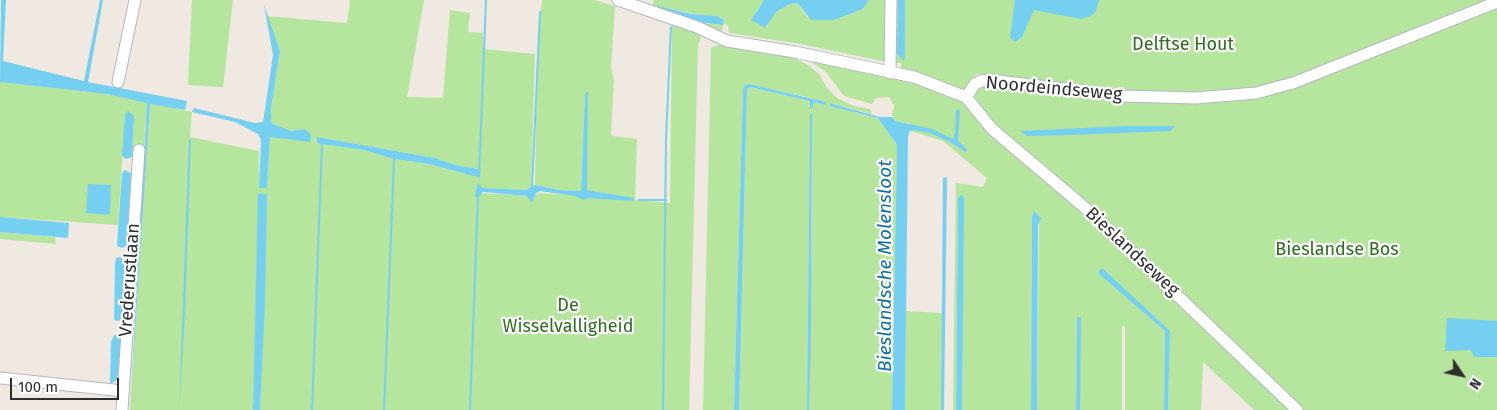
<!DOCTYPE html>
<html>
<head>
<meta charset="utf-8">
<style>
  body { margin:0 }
  #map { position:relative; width:1497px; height:410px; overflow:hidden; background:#efe9e1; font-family:"Fira Sans",sans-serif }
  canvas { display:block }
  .north { position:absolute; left:1437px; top:350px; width:50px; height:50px; -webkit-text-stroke:4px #fff; paint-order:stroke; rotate:124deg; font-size:14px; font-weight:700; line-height:20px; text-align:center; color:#2e2e2e }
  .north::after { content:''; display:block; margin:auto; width:18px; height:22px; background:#2e2e2e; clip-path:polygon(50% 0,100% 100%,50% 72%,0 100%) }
  .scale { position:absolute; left:10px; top:378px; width:109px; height:22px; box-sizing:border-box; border:2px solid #2e2e2e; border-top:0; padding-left:6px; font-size:15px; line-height:18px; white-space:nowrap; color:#2e2e2e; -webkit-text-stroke:4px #fff; paint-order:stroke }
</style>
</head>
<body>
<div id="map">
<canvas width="1497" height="410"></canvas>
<div class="north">N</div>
<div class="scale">100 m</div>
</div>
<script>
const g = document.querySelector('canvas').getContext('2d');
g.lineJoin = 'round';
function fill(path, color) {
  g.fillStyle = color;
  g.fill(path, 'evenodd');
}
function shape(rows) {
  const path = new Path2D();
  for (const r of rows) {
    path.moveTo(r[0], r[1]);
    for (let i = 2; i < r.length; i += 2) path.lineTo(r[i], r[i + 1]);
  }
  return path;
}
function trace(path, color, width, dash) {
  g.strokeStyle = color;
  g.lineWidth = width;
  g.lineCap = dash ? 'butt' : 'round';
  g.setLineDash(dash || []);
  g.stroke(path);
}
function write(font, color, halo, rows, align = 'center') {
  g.font = font + ' "Fira Sans",sans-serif';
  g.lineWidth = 4.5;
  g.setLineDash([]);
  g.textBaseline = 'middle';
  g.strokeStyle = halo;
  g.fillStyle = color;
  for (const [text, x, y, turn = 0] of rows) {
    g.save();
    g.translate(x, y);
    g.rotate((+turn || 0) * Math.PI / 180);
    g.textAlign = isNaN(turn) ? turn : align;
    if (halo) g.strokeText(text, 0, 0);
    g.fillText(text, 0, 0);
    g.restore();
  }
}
const green = shape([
  [192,0,233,0,223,87,188,85],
  [350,0,424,0,407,97,443,98,450,10,470,13,468,32,483,33,483,49,535,54,531,187,526,190,480,188,479,193,532,196,539,193,633,198,587,190,585,94,581,191,559,190,535,185,537,54,542,0,594,0,615,6,611,69,614,79,611,134,613,136,637,139,635,200,670,203,672,23,696,31,701,38,698,45,689,410,260,410,267,194,259,193,253,410,130,410,150,103,192,112,190,137,259,151,259,187,267,188,270,137,310,135,305,129,291,131,271,123,271,108,280,51,267,16,347,23],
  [317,137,435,158,455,165,478,169,465,174,424,163,394,159,364,150,322,144],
  [654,0,764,0,756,11,757,24,767,27,768,21,776,12,790,4,797,3,800,6,807,17,834,20,863,9,869,0,889,0,886,62,801,44,729,33,728,25,724,24,721,31,715,31,652,8],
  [658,6,693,14,717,16,724,20,723,25,699,22],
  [894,0,898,0,897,54,900,0,1491,0,1285,80,1272,83,1269,86,1252,90,1158,94,1120,89,1117,92,984,75,976,74,969,86,964,90,958,90,902,73,901,63,893,63],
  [1497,5,1497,410,1254,410,1203,362,1201,410,1168,410,1170,332,1099,273,1165,331,1164,410,1125,410,1125,326,1122,326,1122,410,1080,410,1079,317,1077,318,1076,410,1037,410,1039,221,1032,217,1031,410,962,410,964,197,958,198,956,410,953,410,956,183,983,187,987,178,943,141,910,131,911,124,895,121,892,117,894,106,889,97,876,98,872,104,844,96,826,72,807,59,902,79,949,96,973,97,977,87,988,82,1046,89,1253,97],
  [721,44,786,54,808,65,819,74,827,88,837,98,854,106,870,109,872,114,831,103,853,112,878,118,897,145,892,410,809,410,812,214,812,114,810,114,807,410,739,410,747,89,750,87,810,101,809,107,813,102,825,105,811,98,747,84,743,89,734,410,703,410,711,48],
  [0,82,107,94,147,102,137,263,134,263,135,158,132,157,134,116,125,115,118,225,0,217],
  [0,232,55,237,56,244,0,239],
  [906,311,942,313,941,410,905,410]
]);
const water = shape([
  [1,0,6,0,3,61,84,81,100,0,103,0,88,82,187,101,185,110,150,104,130,410,147,103,107,94,0,82],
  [764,0,869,0,863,9,834,20,811,20,800,6,797,3,790,4,776,12,765,28,751,20],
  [898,0,905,0,905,59,903,60,897,54],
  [1015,0,1099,0,1096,11,1091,16,1081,19,1034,10,1022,37,1015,42,1010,38],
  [264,5,280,51,271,108,271,123,291,131,305,129,311,135,310,142,270,137,267,188,259,188,261,140,258,134,235,122,192,112,194,108,255,123,263,122,273,55],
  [658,6,691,14,717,16,724,20,723,25,699,22,657,9],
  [749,84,826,102,825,105,814,102,812,108,810,109,810,101,750,87,747,89,739,410,734,410,743,89,745,85],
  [588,91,587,190,634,198,633,201,588,198,584,200,575,196,540,191,536,193,532,203,527,196,483,192,479,197,475,197,477,183,483,188,526,190,535,185,559,190,581,191,585,94],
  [830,103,880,117,892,117,895,121,932,129,953,139,955,133,956,110,960,110,958,141,967,149,965,152,952,143,930,133,913,130,910,131,908,136,905,410,892,410,897,145,878,118,830,106],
  [128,111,134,116,132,157,126,159,122,156,125,115],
  [810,114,812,114,811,334,809,410,807,410],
  [1126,126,1175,126,1170,131,1071,135,1027,136,1020,131],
  [317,137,435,158,455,165,478,169,478,177,424,163,394,159,364,150,322,144,317,143],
  [189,139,191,139,185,314,179,410],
  [125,170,131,173,127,246,122,248,117,246,122,173],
  [947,177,944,410,941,410,943,178],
  [88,184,111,185,110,215,86,213],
  [258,193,267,194,265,302,260,410,253,410],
  [961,195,964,197,964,223,962,410,956,410,958,198],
  [1034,211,1041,218,1038,225,1037,410,1031,410,1032,217],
  [0,217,69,223,68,238,0,232],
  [120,257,126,261,123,320,116,321,114,319,115,264,116,258],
  [1102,268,1170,331,1168,410,1164,410,1165,331,1098,273],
  [1077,317,1081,318,1080,410,1076,410],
  [1447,318,1497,321,1497,357,1474,357,1471,350,1445,351],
  [119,334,122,335,119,379,110,384,111,342,114,335]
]);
const stream = shape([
  [479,177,486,0],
  [532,187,540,12],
  [639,200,666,200],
  [312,410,322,144],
  [384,410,394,159],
  [470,410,478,195],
  [663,410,666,139,671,27]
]);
const minor = shape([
  [618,0,697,27,727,41,795,52,914,77,966,97,992,129,1090,212,1297,410],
  [890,73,891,0],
  [118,82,135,0],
  [966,97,975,84,981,81,990,80,1122,96,1196,98,1256,93,1293,83,1497,2],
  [0,378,123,391],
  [122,410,139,150]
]);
const parkNames = [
  ["Delftse Hout",1183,45],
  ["Bieslandse Bos",1337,250],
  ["De",568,306],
  ["Wisselvalligheid",568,327]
];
const streetNames = [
  ["Noordeindseweg",1054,89,5],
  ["Bieslandseweg",1132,252,43],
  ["Vrederustlaan",130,280,-86]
];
const waterNames = [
  ["Bieslandsche Molensloot",886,266,-90]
];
fill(green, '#b6e59e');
fill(water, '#75cff0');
trace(stream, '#75cff0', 2);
trace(minor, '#b4b7c1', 13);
trace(minor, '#fff', 11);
write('18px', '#2c6e1b', '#fff', parkNames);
write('18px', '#2e2e2e', '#fff', streetNames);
write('italic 19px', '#0d6fa3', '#fff', waterNames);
</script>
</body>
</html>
